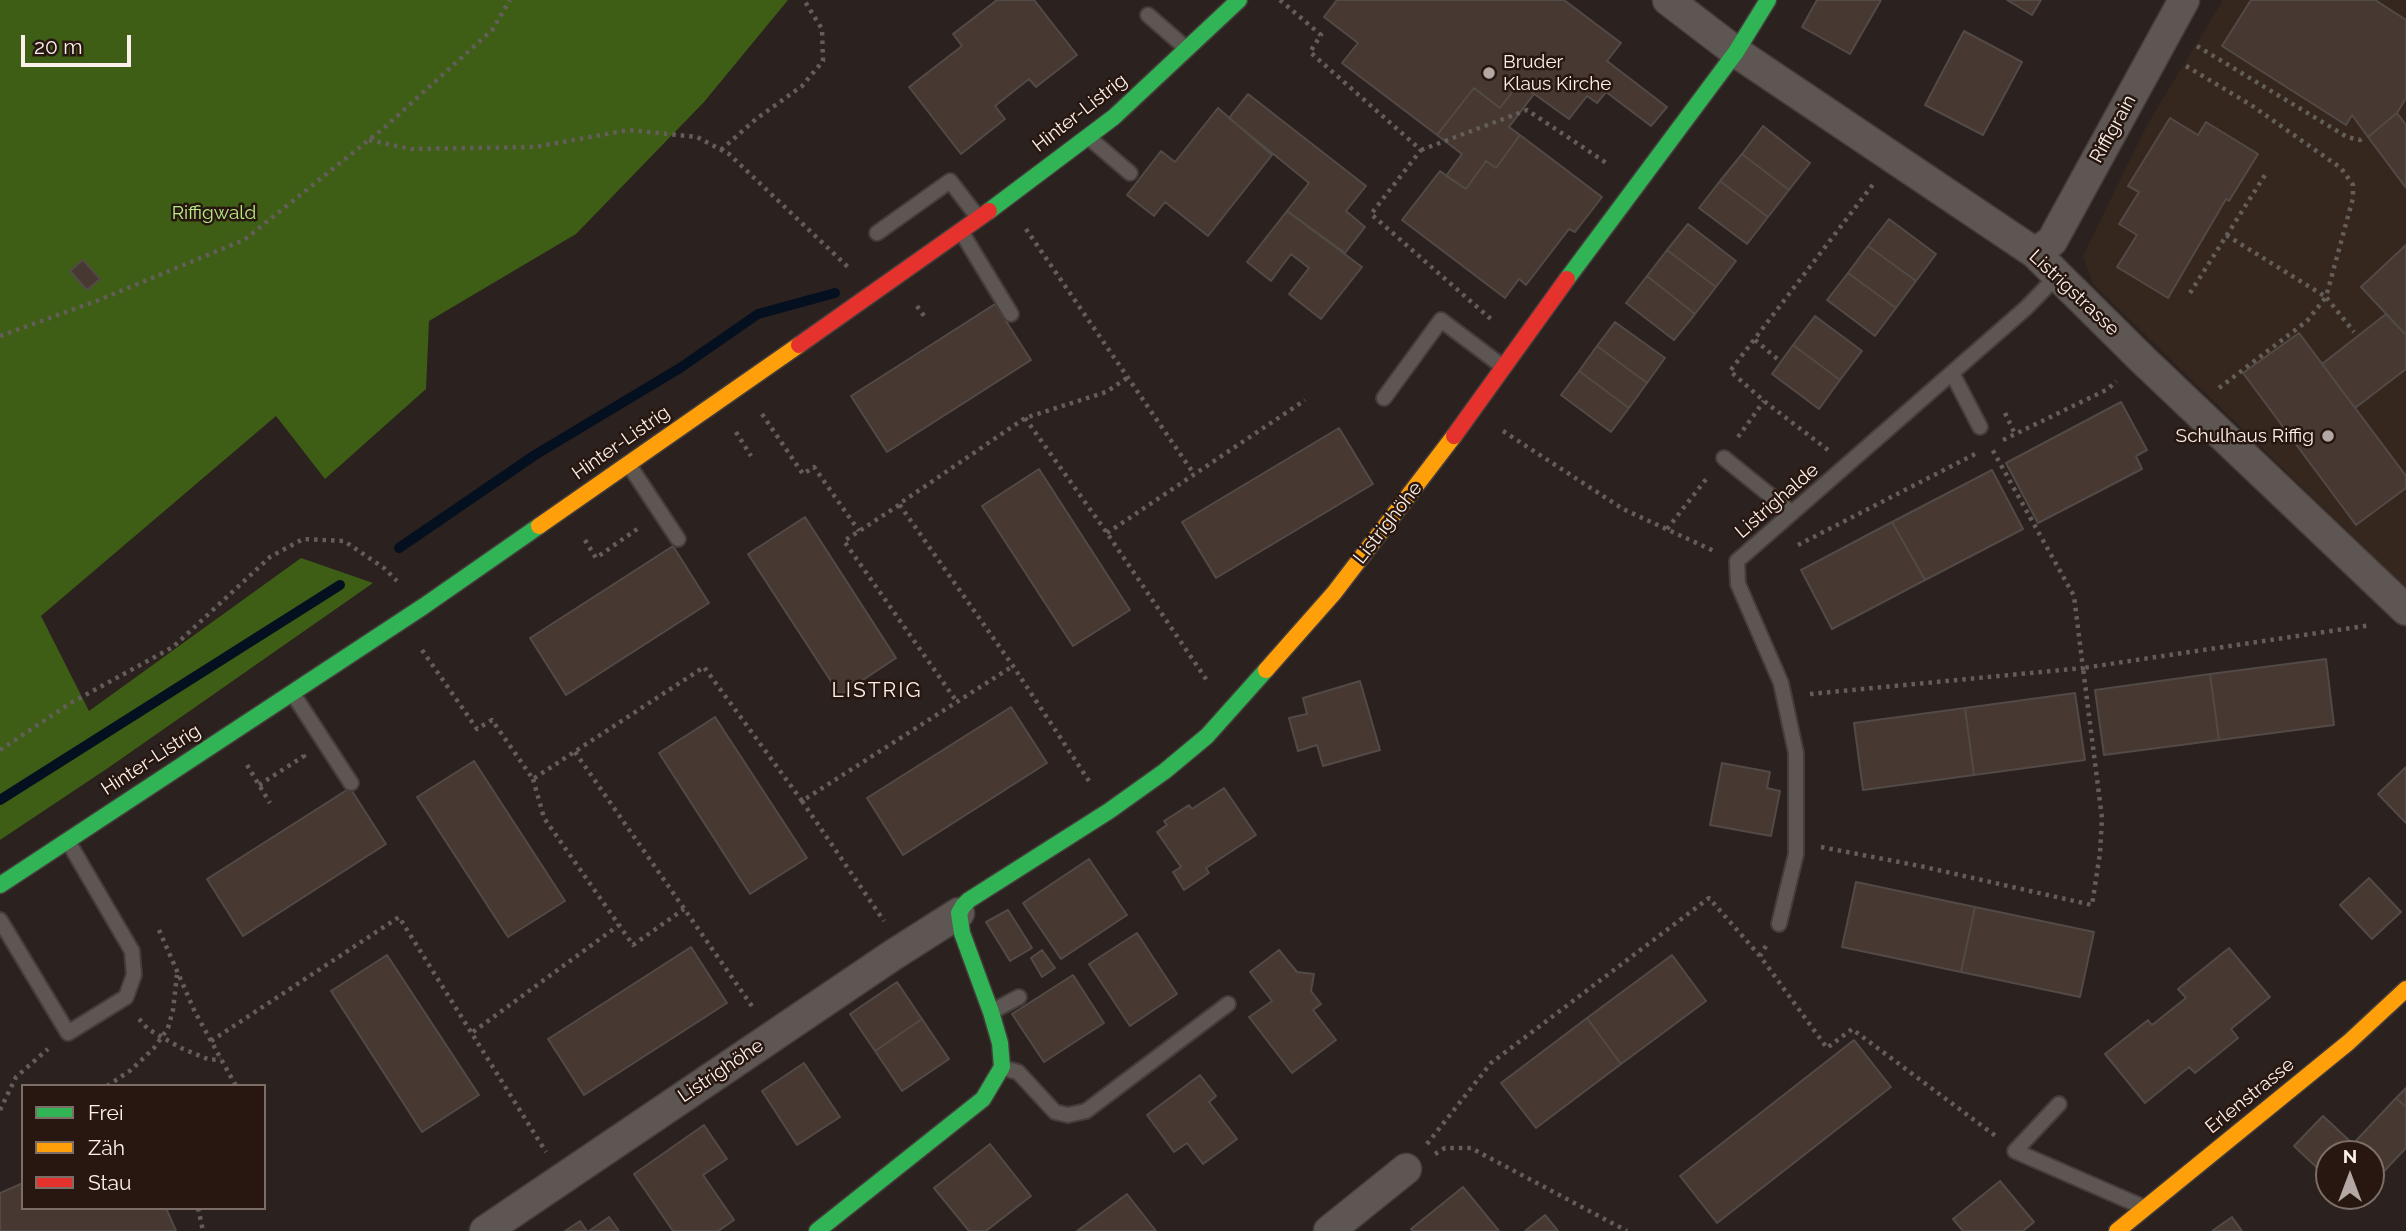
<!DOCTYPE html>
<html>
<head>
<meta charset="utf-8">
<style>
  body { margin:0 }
  #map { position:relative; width:2406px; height:1231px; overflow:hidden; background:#2b221f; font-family:Raleway,sans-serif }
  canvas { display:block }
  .legend { position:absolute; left:21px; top:1084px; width:245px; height:126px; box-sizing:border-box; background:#271710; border:2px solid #7c6e67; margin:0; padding:9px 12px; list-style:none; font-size:21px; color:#fcf0ea }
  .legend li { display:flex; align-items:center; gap:14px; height:35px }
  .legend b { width:35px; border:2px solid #7c6e67 }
  .north { position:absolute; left:2315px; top:1140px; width:70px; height:70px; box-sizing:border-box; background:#271710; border:2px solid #7c6e67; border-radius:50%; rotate:0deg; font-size:19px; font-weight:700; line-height:28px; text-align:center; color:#fcf0ea }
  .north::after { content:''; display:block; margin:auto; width:24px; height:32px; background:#b3a8a3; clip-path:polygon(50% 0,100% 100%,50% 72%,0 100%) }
  .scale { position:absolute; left:21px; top:35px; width:110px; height:32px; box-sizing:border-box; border:4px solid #fcf0ea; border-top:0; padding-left:9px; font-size:21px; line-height:24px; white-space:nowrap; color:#fcf0ea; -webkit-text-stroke:5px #271710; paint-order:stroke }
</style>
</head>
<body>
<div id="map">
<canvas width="2406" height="1231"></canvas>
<ul class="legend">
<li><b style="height:9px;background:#30b455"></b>Frei</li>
<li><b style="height:9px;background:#ff9f0a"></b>Zäh</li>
<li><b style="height:9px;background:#e5322d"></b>Stau</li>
</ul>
<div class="north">N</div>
<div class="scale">20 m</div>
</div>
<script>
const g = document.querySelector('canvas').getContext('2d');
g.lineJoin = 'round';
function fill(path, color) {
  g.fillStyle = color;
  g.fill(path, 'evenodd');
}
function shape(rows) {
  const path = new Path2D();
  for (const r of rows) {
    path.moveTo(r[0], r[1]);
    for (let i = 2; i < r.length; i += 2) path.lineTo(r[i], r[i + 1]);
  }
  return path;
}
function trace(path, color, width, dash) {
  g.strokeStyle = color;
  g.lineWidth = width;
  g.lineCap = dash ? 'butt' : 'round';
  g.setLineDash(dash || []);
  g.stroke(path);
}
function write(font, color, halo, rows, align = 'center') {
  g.font = font + ' Raleway,sans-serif';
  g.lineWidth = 5;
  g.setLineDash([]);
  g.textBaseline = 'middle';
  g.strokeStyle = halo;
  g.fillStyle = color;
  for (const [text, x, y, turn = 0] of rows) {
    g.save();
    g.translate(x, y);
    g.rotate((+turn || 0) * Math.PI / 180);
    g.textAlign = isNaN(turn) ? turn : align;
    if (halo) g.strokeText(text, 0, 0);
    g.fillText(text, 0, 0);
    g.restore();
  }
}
const education = shape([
  [2223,0,2406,0,2406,588,2093,284,2083,256,2147,125]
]);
const forest = shape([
  [0,0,788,0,704,102,576,234,429,321,426,389,325,479,276,416,41,616,89,711,301,558,373,583,108,768,0,840]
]);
const stream = shape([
  [399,548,535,455,680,368,758,314,835,293],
  [0,800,340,585]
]);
const building = shape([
  [997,0,1034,0,1077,55,1036,87,1029,79,995,106,1005,119,961,154,909,87,962,46,953,34,997,0],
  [1337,0,1564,0,1621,43,1607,61,1667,107,1651,126,1606,92,1597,103,1587,96,1569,119,1519,83,1500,108,1474,88,1437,135,1342,63,1358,43,1324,17,1337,0],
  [1817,0,1881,0,1850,54,1802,27,1817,0],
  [2007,0,2041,0,2032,15,2007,0],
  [2251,0,2375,0,2406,20,2406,98,2397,113,2368,137,2352,115,2346,125,2222,46,2251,0],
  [1964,31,2022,62,1983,135,1925,105,1964,31],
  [1519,83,1534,94,1509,127,1520,135,1496,168,1486,161,1466,189,1446,176,1462,154,1437,135,1474,88,1500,108,1519,83],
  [1248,94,1366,186,1346,211,1365,227,1345,253,1287,211,1309,183,1229,118,1248,94],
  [1218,108,1272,155,1208,236,1165,202,1154,216,1127,195,1161,151,1175,162,1218,108],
  [2397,113,2406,125,2406,188,2368,137,2397,113],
  [2170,118,2198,135,2206,122,2258,154,2229,201,2226,199,2168,298,2117,267,2137,235,2119,224,2139,192,2128,186,2170,118],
  [1763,126,1810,163,1789,190,1742,154,1763,126],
  [1520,135,1602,197,1575,232,1569,229,1526,285,1519,279,1505,298,1402,220,1440,171,1466,189,1486,161,1496,168,1520,135],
  [1742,154,1789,190,1768,217,1720,181,1742,154],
  [1720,181,1768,217,1747,244,1699,208,1720,181],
  [1287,211,1362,267,1321,319,1289,294,1309,268,1291,254,1271,281,1247,262,1287,211],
  [1889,219,1936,254,1916,281,1868,246,1889,219],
  [1688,224,1736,261,1716,287,1667,250,1688,224],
  [2406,245,2406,335,2361,287,2406,245],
  [1868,246,1916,281,1896,308,1848,273,1868,246],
  [1667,250,1716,287,1695,314,1647,276,1667,250],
  [83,260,100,279,87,290,70,271,83,260],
  [1848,273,1896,308,1875,336,1827,300,1848,273],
  [1647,276,1695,314,1674,340,1626,303,1647,276],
  [995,304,1031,360,887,452,851,396,995,304],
  [2386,314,2406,335,2406,369,2355,408,2322,364,2386,314],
  [1815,316,1862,351,1840,380,1793,345,1815,316],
  [1615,322,1665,358,1647,383,1597,346,1615,322],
  [2299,333,2406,476,2406,488,2356,525,2243,373,2299,333],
  [1793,345,1840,380,1819,409,1772,374,1793,345],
  [1597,346,1647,383,1629,408,1579,371,1597,346],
  [1579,371,1629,408,1611,432,1561,395,1579,371],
  [2121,402,2147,450,2136,456,2142,469,2038,523,2006,463,2121,402],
  [1339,428,1373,484,1216,578,1182,522,1339,428],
  [1039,469,1130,610,1073,646,982,506,1039,469],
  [1992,470,2023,529,1925,580,1892,522,1992,470],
  [805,517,896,658,840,695,748,554,805,517],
  [1892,522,1925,580,1832,629,1801,570,1892,522],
  [673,546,709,603,566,695,530,638,673,546],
  [2326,659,2334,725,2219,740,2210,674,2326,659],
  [2210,674,2219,740,2104,755,2095,690,2210,674],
  [1360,681,1380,750,1323,766,1317,745,1298,751,1289,718,1307,714,1303,698,1360,681],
  [2075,693,2085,760,1974,775,1965,708,2075,693],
  [1011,707,1047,763,903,855,867,798,1011,707],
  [1965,708,1974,775,1863,790,1854,723,1965,708],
  [715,717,807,858,750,894,659,753,715,717],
  [474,761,565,901,508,937,417,797,474,761],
  [1722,763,1770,772,1767,788,1780,791,1771,836,1710,825,1722,763],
  [2406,767,2406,823,2378,794,2406,767],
  [350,788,386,844,243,936,207,879,350,788],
  [1224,788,1256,835,1206,868,1209,873,1184,890,1173,872,1181,867,1157,832,1167,825,1164,821,1189,805,1192,809,1224,788],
  [1089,859,1127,915,1061,959,1023,903,1089,859],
  [2369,878,2401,912,2372,939,2340,905,2369,878],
  [1856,882,1975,907,1961,972,1842,947,1856,882],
  [1975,907,2094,932,2080,997,1961,972,1975,907],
  [1008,910,1032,948,1010,961,986,922,1008,910],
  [1137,933,1177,994,1130,1026,1089,964,1137,933],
  [691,947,727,1003,584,1095,548,1039,691,947],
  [2229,948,2270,997,2231,1029,2238,1038,2195,1073,2189,1067,2145,1103,2105,1054,2148,1020,2152,1025,2186,998,2178,989,2229,948],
  [1042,950,1055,968,1042,977,1031,958,1042,950],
  [1279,950,1297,972,1314,974,1311,991,1321,1004,1313,1010,1336,1040,1292,1073,1249,1017,1272,1001,1250,972,1279,950],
  [387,955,479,1095,422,1132,331,991,387,955],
  [1672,955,1706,1001,1621,1064,1587,1018,1672,955],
  [1073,975,1104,1023,1044,1062,1012,1014,1073,975],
  [897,982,922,1019,875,1051,850,1014,897,982],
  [1587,1018,1621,1064,1536,1128,1501,1083,1587,1018],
  [922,1019,949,1059,902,1091,875,1051,922,1019],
  [1854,1040,1891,1087,1717,1223,1680,1176,1854,1040],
  [804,1063,840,1117,797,1145,762,1091,804,1063],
  [1200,1075,1216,1096,1209,1102,1237,1139,1203,1164,1187,1143,1174,1152,1147,1115,1200,1075],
  [2406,1088,2406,1107,2396,1098,2406,1088],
  [2396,1098,2406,1107,2406,1148,2371,1185,2371,1154,2329,1154,2329,1179,2294,1146,2323,1116,2353,1144,2396,1098],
  [704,1125,727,1159,703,1175,734,1220,718,1231,673,1231,634,1174,704,1125],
  [990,1144,1031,1196,986,1231,969,1231,934,1188,990,1144],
  [2000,1181,2034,1222,2023,1231,1963,1231,1953,1219,2000,1181],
  [23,1183,23,1208,166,1208,176,1231,0,1231,0,1193,23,1183],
  [1463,1187,1499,1231,1413,1231,1411,1229,1463,1187],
  [1127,1194,1156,1231,1077,1231,1127,1194],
  [2347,1196,2361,1196,2354,1203,2347,1196],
  [1545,1215,1558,1231,1525,1231,1545,1215],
  [609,1217,619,1231,589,1231,609,1217],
  [2232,1217,2242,1231,2212,1231,2232,1217],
  [580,1221,587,1231,565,1231,580,1221]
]);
const path = shape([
  [1280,0,1321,35,1310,52,1421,150,1371,214,1492,320],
  [2197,46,2347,137,2360,140,2364,137],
  [2186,66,2251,105,2308,145,2341,168,2353,185,2353,198,2326,297,2354,332],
  [369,140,411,149,535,147,629,130,697,137,729,154,848,267],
  [721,150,756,119,802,86,823,61,822,29,804,0],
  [1421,150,1527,110,1608,164],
  [1026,229,1194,474],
  [2190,293,2265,175],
  [917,306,924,316],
  [0,336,99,300,244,240,385,127,492,30,510,0],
  [1755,340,1781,362],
  [2219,388,2307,321,2326,297,2226,235],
  [2005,413,2015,434],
  [762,414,803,474,814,467,859,531],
  [1025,418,1107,533,1208,682],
  [1503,431,1623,509,1714,551],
  [736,432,751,456],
  [1738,437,1764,401],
  [2003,440,2108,389,2116,381],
  [1828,450,1764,401,1730,371,1874,183],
  [899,505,844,541,957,702],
  [1667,529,1707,478],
  [1107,533,1305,400],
  [585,540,596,558,640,527],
  [1798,545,1977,453],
  [422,650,477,729,492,720,533,779,704,667,802,801,1013,666],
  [1810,694,2083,668,2074,596,1992,449],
  [0,750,69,704,173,647,270,557,303,539,344,541,384,568,397,581],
  [575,752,754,1009],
  [247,765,270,803],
  [533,779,544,818,633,945,684,909],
  [1089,781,1013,666,899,504,1025,418,1106,392,1127,378],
  [259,785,304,756,303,755],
  [802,801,884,921],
  [1821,847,1920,866,2092,905,2100,853,2102,818,2083,668,2371,625],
  [159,930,195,1012,236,1086],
  [1766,946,1760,956,1827,1048,1852,1029,1997,1137],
  [139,1019,148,1029,181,1048,210,1060,221,1059],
  [473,1032,619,925],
  [211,1041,399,917,546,1152],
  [107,1086,131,1070,154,1048,168,1028,173,1010,177,975],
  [0,1110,16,1077,48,1049],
  [1427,1144,1491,1063,1709,898,1760,956],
  [1435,1154,1445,1148,1471,1148,1627,1231],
  [198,1208,203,1231]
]);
const lane = shape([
  [1148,15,1187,49],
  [1088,137,1130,173],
  [877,233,950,181,977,216],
  [962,233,1011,314],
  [1952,373,1980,427],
  [1384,398,1441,320,1502,366],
  [1724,458,1792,513],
  [629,465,678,539],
  [293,694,351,783],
  [0,920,68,1033,126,997,134,975,132,951,69,843],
  [1779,924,1796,854,1796,753,1781,683,1738,584,1737,561,2026,308,2058,275],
  [993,1011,1019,997],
  [1003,1068,1018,1072,1055,1112,1068,1115,1086,1111,1228,1004],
  [2059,1104,2015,1151,2143,1207]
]);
const street = shape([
  [1668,0,1736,52,2035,253,2142,359,2406,610],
  [2035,253,2052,241,2184,0],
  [485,1231,893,955,959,913],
  [1329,1231,1406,1169]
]);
const fast = shape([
  [989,211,1114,117,1239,0],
  [1567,279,1736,52,1768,0],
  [0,885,424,606,539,526],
  [817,1231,983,1099,1002,1067,1000,1043,991,1012,962,933,959,913,963,906,969,900,1109,811,1165,771,1207,736,1266,670]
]);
const slow = shape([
  [539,526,799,345],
  [1266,670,1334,593,1454,436],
  [2117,1231,2349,1042,2406,989]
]);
const jam = shape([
  [799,345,989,211],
  [1454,436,1567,279]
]);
const markers = [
  [1489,73,7,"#b3a8a3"],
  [2328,436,7,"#b3a8a3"]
];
const poiNames = [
  ["Bruder",1503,62],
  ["Klaus Kirche",1503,84],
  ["Schulhaus Riffig",2314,436,"right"]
];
const streetNames = [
  ["Hinter-Listrig",1080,113,-38],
  ["Riffigrain",2113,129,-61],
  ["Listrigstrasse",2074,293,43],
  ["Hinter-Listrig",621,443,-35],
  ["Listrighalde",1777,501,-41],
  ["Listrighöhe",1388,523,-52],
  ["Hinter-Listrig",151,760,-33],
  ["Listrighöhe",721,1071,-34],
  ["Erlenstrasse",2250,1096,-39]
];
const parkNames = [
  ["Riffigwald",214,213]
];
const neighbourhoodNames = [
  ["LISTRIG",877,691]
];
fill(education, '#36271e');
fill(forest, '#3e5d15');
trace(stream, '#04101f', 10);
fill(building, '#473831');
trace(building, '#524a47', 2);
trace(lane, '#453d3b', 18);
trace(street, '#453d3b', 33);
trace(fast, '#453d3b', 19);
trace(slow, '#453d3b', 19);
trace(jam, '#453d3b', 19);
trace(path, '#645e5a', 4.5, [3.5, 5]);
trace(lane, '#5d5653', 14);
trace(street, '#5d5653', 30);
trace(fast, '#30b455', 16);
trace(slow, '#ff9f0a', 16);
trace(jam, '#e5322d', 16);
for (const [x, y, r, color] of markers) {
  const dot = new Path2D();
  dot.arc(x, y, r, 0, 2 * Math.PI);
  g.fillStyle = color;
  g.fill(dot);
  trace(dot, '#271710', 2.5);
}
write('19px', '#fcf0ea', '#271710', poiNames, 'left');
write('19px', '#fcf0ea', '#271710', streetNames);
write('19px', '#b6ec83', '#271710', parkNames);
g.letterSpacing = '2px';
write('21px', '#fcf0ea', '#271710', neighbourhoodNames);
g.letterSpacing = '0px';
</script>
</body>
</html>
